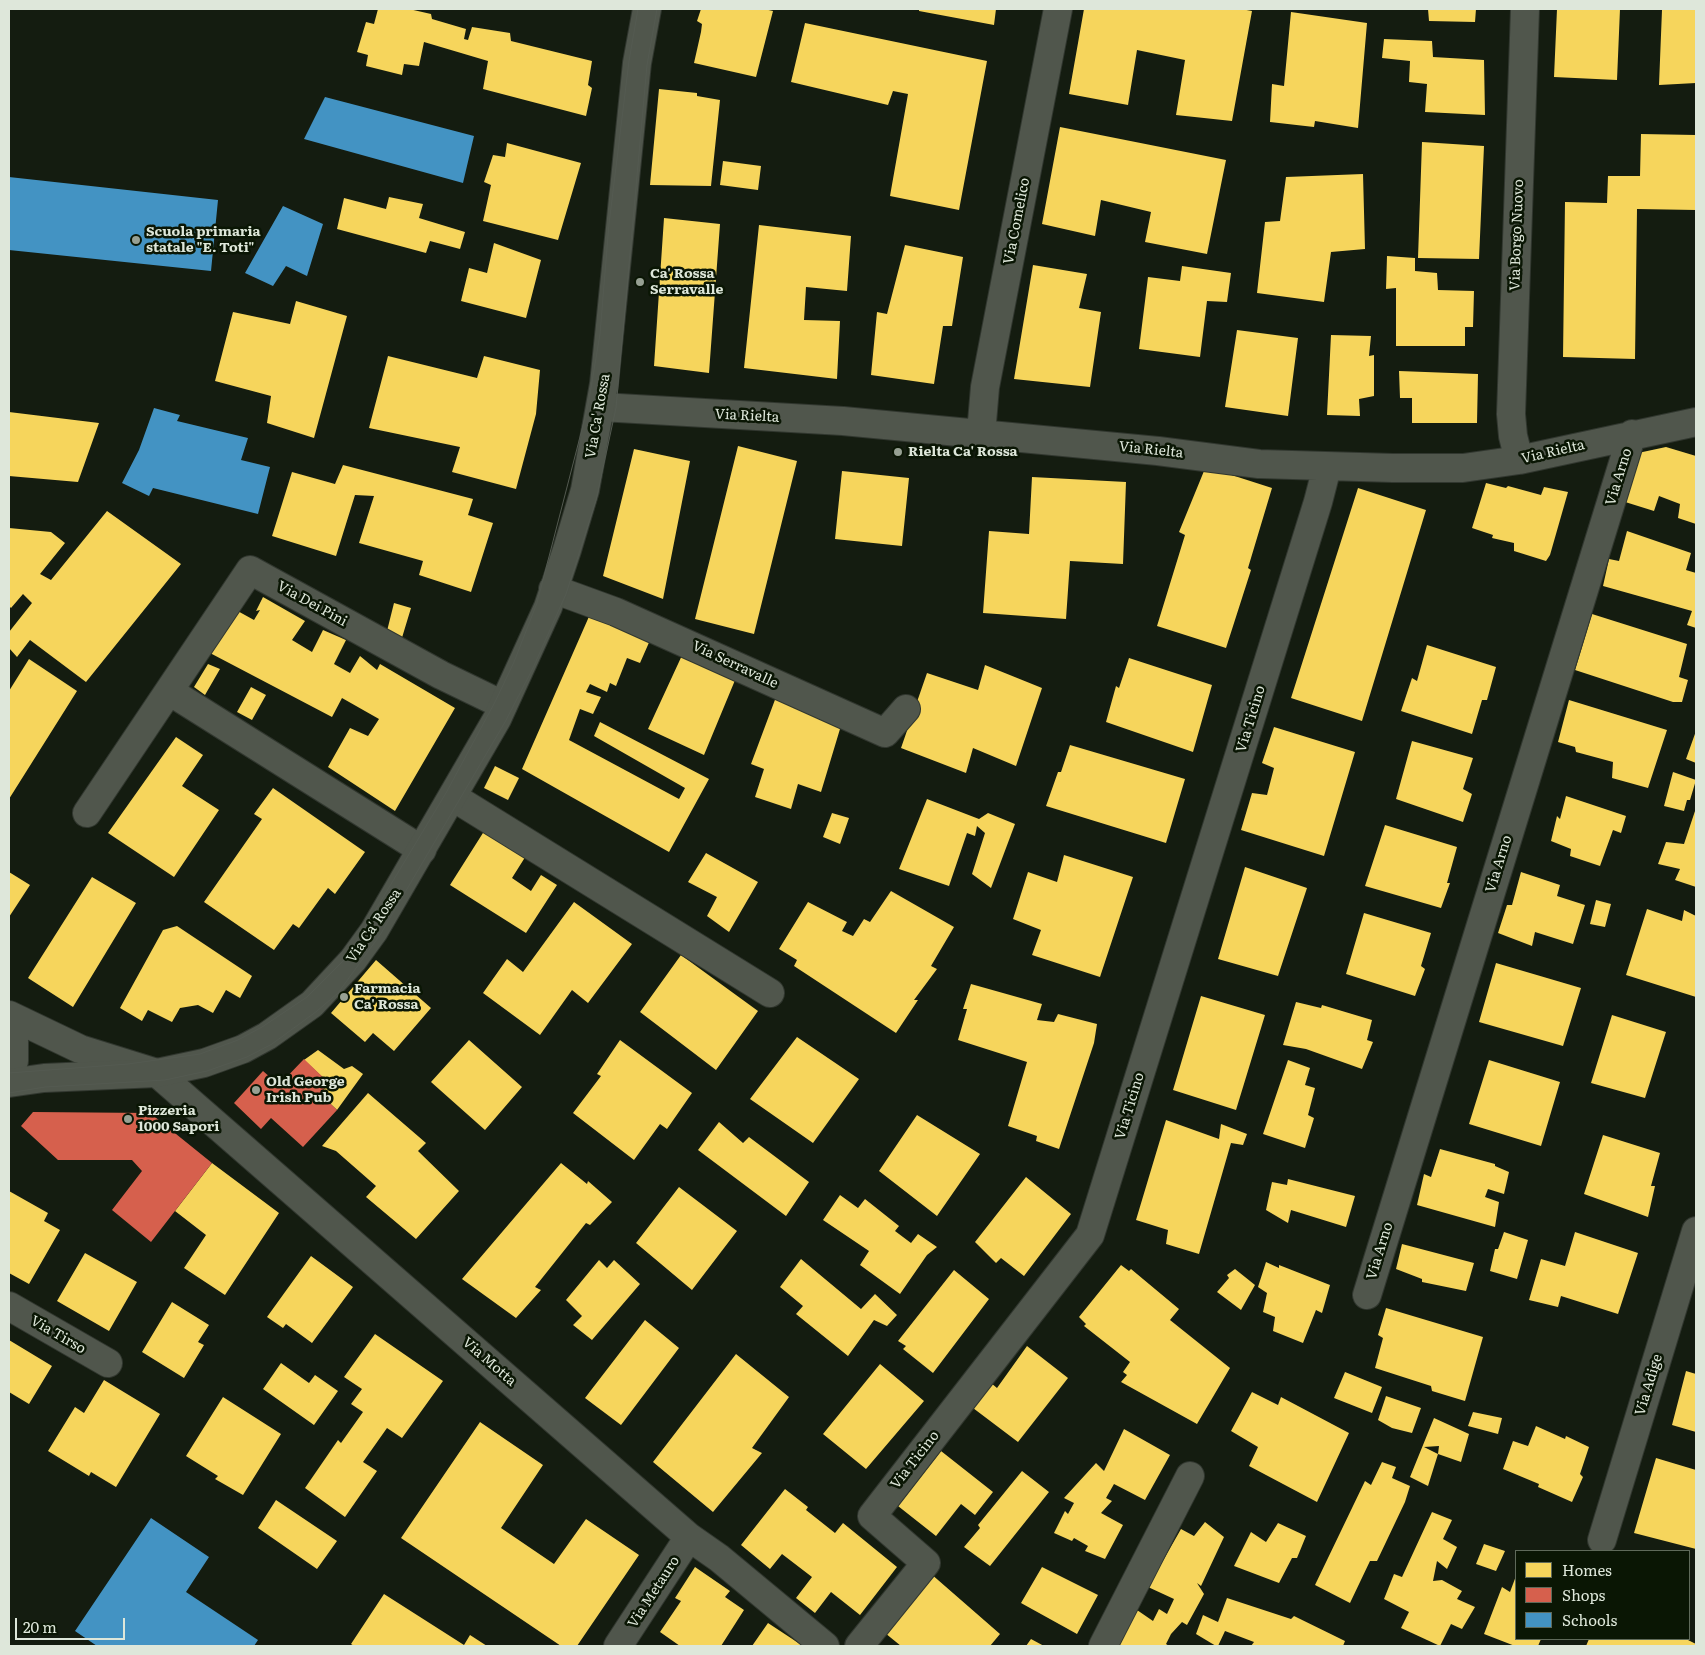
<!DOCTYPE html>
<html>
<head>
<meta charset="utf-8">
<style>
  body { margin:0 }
  #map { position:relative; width:1705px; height:1655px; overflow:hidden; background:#141c10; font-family:Literata,serif }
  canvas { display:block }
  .frame { position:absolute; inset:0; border:10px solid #dee7da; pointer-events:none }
  .legend { position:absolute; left:1515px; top:1550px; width:175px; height:90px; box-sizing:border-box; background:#0a1604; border:1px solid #5f6a5a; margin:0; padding:6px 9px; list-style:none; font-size:15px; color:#dee7da }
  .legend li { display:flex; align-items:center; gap:10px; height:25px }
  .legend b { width:25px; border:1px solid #5f6a5a }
  .scale { position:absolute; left:15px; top:1618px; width:110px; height:22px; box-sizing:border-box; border:2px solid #dee7da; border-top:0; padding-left:6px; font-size:15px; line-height:18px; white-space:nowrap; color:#dee7da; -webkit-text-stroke:4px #0a1604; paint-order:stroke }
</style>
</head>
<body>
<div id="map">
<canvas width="1705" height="1655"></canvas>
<div class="frame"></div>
<ul class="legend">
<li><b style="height:14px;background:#f6d55c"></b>Homes</li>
<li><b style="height:14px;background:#d6604d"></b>Shops</li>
<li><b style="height:14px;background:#4393c3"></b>Schools</li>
</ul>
<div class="scale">20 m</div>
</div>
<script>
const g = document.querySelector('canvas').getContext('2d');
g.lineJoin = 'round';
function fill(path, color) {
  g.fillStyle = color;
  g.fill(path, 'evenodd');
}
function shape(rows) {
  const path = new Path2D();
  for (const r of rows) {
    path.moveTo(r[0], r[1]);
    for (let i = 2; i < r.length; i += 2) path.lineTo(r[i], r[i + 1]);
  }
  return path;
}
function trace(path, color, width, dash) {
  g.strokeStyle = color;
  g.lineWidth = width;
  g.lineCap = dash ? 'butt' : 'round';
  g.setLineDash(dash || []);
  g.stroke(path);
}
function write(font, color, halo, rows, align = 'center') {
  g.font = font + ' Literata,serif';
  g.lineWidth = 5;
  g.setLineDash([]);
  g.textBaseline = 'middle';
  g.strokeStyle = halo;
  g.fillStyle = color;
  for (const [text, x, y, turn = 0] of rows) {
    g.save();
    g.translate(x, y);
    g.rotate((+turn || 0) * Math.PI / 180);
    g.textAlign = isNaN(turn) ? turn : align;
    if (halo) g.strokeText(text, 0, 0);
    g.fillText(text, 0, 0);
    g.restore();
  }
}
const homes = shape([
  [378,9,409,9,431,14,432,19,466,29,464,39,468,40,472,27,510,33,511,41,592,61,588,85,592,88,586,116,483,89,488,61,424,42,419,66,404,64,402,75,366,66,368,55,357,52,366,22,374,24],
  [701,9,764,9,773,11,756,77,694,63,701,32,702,24,697,21],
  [919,9,996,9,994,25,919,11],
  [1084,9,1241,9,1252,11,1232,121,1176,115,1185,60,1137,50,1128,105,1069,94],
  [1428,9,1476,9,1475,22,1429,21],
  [1557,9,1620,9,1617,80,1554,77],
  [1696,9,1696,83,1659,85,1662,10],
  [1291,12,1367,23,1358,128,1315,121,1314,127,1270,122,1272,84,1284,86],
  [805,23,987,61,959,210,890,196,908,94,893,91,888,105,791,82],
  [1384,39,1432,41,1433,57,1484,60,1485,115,1425,112,1427,84,1409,82,1410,61,1382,58],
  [659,89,697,93,697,96,720,100,711,186,650,185],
  [1060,127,1226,160,1207,254,1145,242,1151,212,1101,200,1095,236,1042,224],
  [1641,134,1696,135,1696,210,1637,209,1635,359,1563,357,1565,202,1607,203,1608,176,1640,176],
  [1422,142,1484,146,1479,259,1418,258],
  [507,143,581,163,558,240,483,221,491,185,484,182,493,155,505,157],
  [723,161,761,166,758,190,720,185],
  [1363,174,1365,249,1331,252,1324,302,1257,293,1265,222,1280,221,1286,177],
  [389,197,423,204,419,218,465,232,460,249,430,241,426,253,337,229,344,198,386,209],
  [664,218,720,224,709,373,654,366],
  [759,225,851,236,847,291,806,287,804,320,840,321,837,379,744,368],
  [494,243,541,260,526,318,461,301,469,268,487,273],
  [905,245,963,257,952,326,943,326,934,384,871,375,877,312,887,314],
  [1387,256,1415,258,1415,271,1437,273,1438,290,1474,291,1473,327,1465,327,1465,346,1396,346,1396,288,1386,289],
  [1033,265,1087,274,1079,308,1101,312,1090,387,1014,379],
  [1182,266,1231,273,1227,302,1207,301,1200,357,1139,349,1148,277,1180,281],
  [296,301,347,316,314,438,267,423,271,396,215,381,233,312,290,324],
  [1237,330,1298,338,1288,416,1225,407],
  [1331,335,1371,336,1369,356,1374,355,1374,396,1359,399,1360,416,1327,415],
  [388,356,477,378,484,356,540,370,536,414,516,489,452,472,460,447,369,428],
  [1399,371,1478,374,1477,423,1412,423,1412,398,1400,398],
  [9,412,99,423,78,482,9,476],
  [738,446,797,461,754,634,695,619],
  [1666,447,1696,456,1696,524,1678,518,1680,504,1659,496,1654,511,1622,501,1638,453],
  [634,449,690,461,663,599,603,576],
  [343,465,473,499,468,515,493,523,471,592,419,575,423,561,359,543,374,496,355,495,336,556,272,536,292,472,335,484],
  [1216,470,1272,488,1248,568,1251,570,1226,648,1157,626,1185,535,1179,532,1204,471],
  [842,471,909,478,902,546,835,539],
  [1032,477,1126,482,1123,564,1070,561,1066,619,983,613,989,531,1029,534],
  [1486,483,1506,488,1508,486,1541,495,1544,487,1568,492,1550,555,1546,561,1514,551,1514,543,1492,538,1493,535,1472,528],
  [1358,488,1426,510,1362,721,1291,698],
  [107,511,181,564,86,682,30,640,17,657,9,648,9,632,32,603,23,594,11,608,9,606,9,528,51,532,65,543,40,574,51,580],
  [1627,531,1691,553,1686,570,1696,573,1696,628,1687,625,1692,611,1603,586,1609,559,1619,561],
  [263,597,305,621,292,640,312,652,323,630,346,640,334,664,350,673,360,656,377,670,380,664,455,708,395,811,328,767,350,728,368,736,379,719,342,698,332,717,210,653,234,609,254,620,260,610,256,611],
  [394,603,411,608,401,641,387,631],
  [591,612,651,638,640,663,627,658,616,686,610,683,607,692,590,684,586,692,601,697,593,714,580,709,569,740,679,799,685,788,594,736,600,722,709,779,669,852,522,769],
  [1592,614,1687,644,1679,677,1688,680,1682,702,1673,702,1575,670],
  [1427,645,1496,667,1487,700,1482,700,1472,734,1401,711,1412,678,1417,681],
  [684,651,738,673,704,755,648,729],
  [1129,658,1212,685,1193,752,1106,722,1116,686,1119,688],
  [29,659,77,691,9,799,9,691],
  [208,664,220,669,205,695,194,687],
  [985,665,1042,688,1016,766,973,748,966,773,901,748,927,673,978,690],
  [251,687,266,695,252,720,237,712],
  [776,697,843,719,821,792,798,784,791,809,755,797,764,769,751,764],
  [1569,700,1667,730,1648,788,1612,778,1613,762,1576,752,1575,747,1558,742],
  [1274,727,1355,752,1324,856,1241,830,1252,793,1267,795,1274,768,1262,763],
  [1696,731,1696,763,1686,759],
  [176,737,203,755,182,786,219,810,174,877,108,833],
  [1412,741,1473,758,1463,789,1472,794,1463,822,1396,799],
  [1070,745,1185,779,1166,843,1046,806,1058,772,1061,772],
  [495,766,519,778,508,800,484,788],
  [1673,772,1696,780,1690,800,1687,800,1684,811,1664,806],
  [273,788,365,852,335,894,328,888,299,928,293,924,274,950,204,902,262,819,254,814],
  [1566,796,1626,816,1621,833,1613,830,1600,866,1570,856,1571,849,1551,841,1557,816,1560,819],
  [927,799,979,819,988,813,1015,824,991,888,972,874,985,833,977,826,975,836,967,833,949,886,899,869],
  [1696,808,1696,887,1675,880,1680,869,1658,864,1666,842,1684,844],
  [832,813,849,818,840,844,823,837],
  [488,825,529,851,512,878,531,891,541,875,557,885,526,933,450,885],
  [1385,825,1457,847,1447,883,1450,883,1441,908,1365,886],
  [706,853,758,882,729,932,707,916,717,897,688,882],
  [1064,855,1133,877,1100,977,1032,955,1041,930,1013,919,1028,872,1057,882],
  [1245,867,1307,888,1278,976,1218,959],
  [9,872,30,885,9,917],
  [1521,872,1560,885,1557,896,1585,905,1573,944,1535,932,1532,946,1498,933,1507,905,1512,905],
  [92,877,136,903,73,1007,28,978],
  [891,891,954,927,931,966,937,969,914,1000,918,1000,896,1033,794,966,797,960,779,949,808,902,847,922,842,931,853,936,864,919,870,922],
  [1596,900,1611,904,1605,927,1590,924],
  [574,902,632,944,588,1003,572,990,540,1035,483,993,507,959,523,972],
  [1647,909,1682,921,1684,910,1696,916,1696,997,1626,975],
  [1364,913,1431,933,1421,966,1425,969,1415,996,1346,974],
  [177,926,252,976,240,998,226,990,213,1013,198,1005,180,1008,172,1022,148,1010,142,1021,120,1008,163,930],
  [681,955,758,1011,716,1070,640,1012],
  [376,960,431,1008,394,1051,373,1033,365,1042,331,1013],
  [1496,963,1581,988,1563,1046,1479,1022],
  [971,984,1042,1004,1037,1020,1054,1022,1058,1014,1097,1024,1094,1043,1059,1149,1036,1141,1037,1136,1008,1126,1027,1062,958,1040,967,1009,963,1009],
  [1201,996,1265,1015,1236,1110,1173,1090],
  [1296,1002,1321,1008,1322,1005,1372,1020,1367,1040,1373,1042,1362,1069,1306,1049,1283,1045],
  [1612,1015,1666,1032,1645,1098,1591,1083],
  [797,1037,859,1079,813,1143,750,1099],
  [469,1040,522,1087,485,1130,431,1082],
  [620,1040,692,1093,667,1129,660,1124,634,1160,573,1113,601,1076,597,1074],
  [318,1050,344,1069,352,1066,363,1074,337,1110,320,1094,329,1083,304,1060],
  [1288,1060,1310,1068,1305,1085,1315,1088,1308,1115,1314,1118,1305,1148,1263,1134],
  [1489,1060,1560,1082,1541,1146,1469,1124],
  [368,1093,426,1143,418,1151,459,1191,416,1239,366,1197,376,1186,336,1151,322,1146],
  [917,1115,980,1154,937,1216,879,1171],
  [1166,1120,1219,1139,1221,1124,1247,1134,1243,1145,1231,1143,1199,1254,1166,1244,1168,1230,1136,1220],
  [719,1122,743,1143,749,1137,809,1182,786,1216,698,1150],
  [1603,1135,1660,1153,1651,1186,1655,1186,1648,1217,1584,1194],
  [1440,1149,1495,1164,1495,1166,1509,1172,1504,1194,1488,1189,1485,1197,1499,1202,1495,1227,1417,1205,1424,1174,1431,1177],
  [212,1163,279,1213,225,1295,184,1268,206,1235,175,1211],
  [561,1163,587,1184,588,1181,612,1202,590,1225,586,1223,535,1287,541,1290,516,1318,462,1279],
  [1026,1177,1071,1214,1024,1276,1001,1258,996,1263,975,1242],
  [1288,1179,1355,1196,1346,1227,1291,1210,1288,1223,1266,1210,1272,1182,1287,1185],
  [679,1187,737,1231,692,1290,636,1243],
  [9,1191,48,1213,44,1221,60,1230,29,1284,9,1273],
  [840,1195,858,1208,865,1199,899,1226,895,1231,911,1243,918,1234,937,1247,927,1255,900,1294,860,1265,869,1251,823,1220],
  [1504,1232,1528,1240,1517,1279,1490,1271,1495,1249,1498,1249],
  [1575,1232,1638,1253,1618,1314,1561,1296,1558,1307,1529,1300,1541,1259,1565,1266],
  [1402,1244,1474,1263,1466,1291,1422,1282,1422,1279,1396,1269],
  [85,1253,137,1282,109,1331,57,1301],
  [311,1256,353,1287,312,1343,286,1324,283,1328,267,1317],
  [801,1259,861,1309,875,1294,897,1315,887,1326,874,1320,848,1356,796,1314,803,1306,780,1287],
  [599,1260,607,1268,614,1260,640,1284,592,1340,573,1325,582,1316,566,1300],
  [1266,1262,1279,1268,1279,1265,1330,1285,1322,1313,1316,1310,1303,1343,1273,1331,1275,1317,1263,1312,1267,1293,1258,1287],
  [1121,1265,1129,1271,1131,1269,1179,1309,1170,1320,1230,1368,1197,1424,1121,1382,1127,1375,1123,1372,1130,1362,1084,1326,1086,1324,1079,1317],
  [1235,1269,1255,1285,1241,1310,1217,1292,1229,1278,1227,1275],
  [954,1270,989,1299,933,1373,903,1349,906,1346,898,1341],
  [172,1302,209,1325,198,1342,204,1345,184,1378,142,1352],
  [1386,1308,1483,1337,1465,1401,1432,1391,1431,1386,1375,1368,1383,1338,1378,1335],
  [645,1320,679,1348,621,1425,585,1398],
  [375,1334,443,1381,402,1438,387,1428,363,1462,377,1471,345,1517,305,1488,338,1440,341,1443,363,1412,351,1404,362,1389,344,1377],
  [9,1340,52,1366,29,1404,9,1392],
  [1027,1346,1068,1378,1018,1442,973,1408,991,1383,997,1388],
  [736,1354,789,1397,752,1448,762,1453,713,1512,653,1462],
  [281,1363,309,1383,315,1375,338,1391,314,1425,263,1389],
  [880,1364,924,1401,866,1469,823,1434],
  [1686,1371,1696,1374,1696,1432,1672,1425],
  [1345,1372,1382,1387,1372,1413,1334,1398],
  [104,1380,160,1414,116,1487,91,1472,89,1476,48,1451,75,1407,84,1413],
  [1252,1392,1278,1405,1281,1397,1349,1433,1317,1502,1249,1466,1258,1447,1231,1431],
  [1386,1396,1421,1408,1412,1433,1392,1428,1378,1420],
  [223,1397,281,1434,243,1495,215,1479,218,1476,186,1456],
  [1473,1412,1502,1418,1498,1434,1468,1426],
  [1434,1418,1469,1434,1461,1462,1438,1454,1428,1486,1410,1477],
  [1439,1446,1438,1454,1424,1447],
  [480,1422,543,1465,501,1528,554,1564,586,1519,639,1555,577,1646,561,1646,401,1538],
  [1536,1426,1565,1439,1566,1436,1589,1447,1580,1474,1583,1477,1572,1502,1538,1487,1539,1484,1503,1469,1513,1441,1528,1446],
  [1124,1429,1170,1455,1145,1500,1114,1484,1106,1498,1112,1501,1101,1513,1123,1525,1105,1559,1085,1551,1088,1546,1074,1538,1072,1541,1054,1533,1065,1511,1068,1514,1074,1503,1064,1498,1096,1463,1104,1471],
  [941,1451,993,1492,975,1515,961,1504,936,1536,898,1506],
  [1656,1458,1696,1470,1696,1549,1634,1533],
  [1382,1462,1396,1467,1392,1478,1410,1486,1405,1502,1377,1561,1370,1561,1350,1603,1315,1585,1365,1481,1371,1485],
  [1022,1471,1049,1492,990,1566,964,1547,980,1528,978,1525],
  [785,1489,808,1507,806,1510,835,1533,843,1523,897,1567,860,1615,831,1592,815,1613,796,1598,812,1577,782,1554,770,1569,741,1545],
  [276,1500,337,1541,317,1569,258,1528],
  [1432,1512,1452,1520,1443,1539,1457,1547,1447,1569,1437,1561,1433,1581,1442,1580,1462,1591,1457,1599,1475,1607,1462,1629,1451,1624,1440,1646,1401,1628,1409,1612,1384,1599,1394,1574,1402,1577],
  [1205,1522,1224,1537,1201,1586,1197,1583,1204,1594,1187,1625,1182,1622,1171,1634,1166,1644,1169,1646,1118,1646,1137,1610,1153,1621,1159,1609,1167,1614,1174,1599,1148,1587,1181,1529,1194,1536],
  [1278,1523,1306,1536,1297,1558,1292,1558,1279,1583,1234,1566,1251,1532,1266,1542],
  [1484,1544,1505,1551,1496,1571,1476,1564],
  [695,1567,730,1591,725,1597,744,1610,721,1646,680,1646,660,1632,681,1601,675,1598],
  [1042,1567,1098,1595,1077,1634,1021,1603],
  [930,1573,1000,1634,990,1646,901,1646,885,1633],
  [1516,1576,1516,1639,1541,1639,1538,1646,1515,1646,1484,1634,1502,1587,1510,1592],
  [384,1594,464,1645,470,1635,487,1646,354,1646,351,1644],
  [1227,1598,1291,1619,1294,1616,1345,1641,1343,1646,1251,1646,1254,1642,1225,1631,1218,1646,1216,1646,1196,1634,1203,1615,1218,1622],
  [768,1623,803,1646,752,1646],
  [1031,1639,1044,1646,1026,1646],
  [1589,1639,1686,1639,1696,1644,1696,1646,1586,1646]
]);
const shops = shape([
  [304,1059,329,1083,320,1094,337,1110,303,1147,271,1118,261,1129,234,1103,263,1071,279,1085],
  [33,1112,150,1113,212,1163,151,1242,112,1210,142,1171,132,1160,58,1160,21,1126]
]);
const schools = shape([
  [325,97,474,136,463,183,304,139],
  [9,177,218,200,211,271,9,250],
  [283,206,323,224,307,276,286,266,273,286,245,273],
  [154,408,180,415,177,421,248,438,241,460,270,467,258,514,153,488,149,496,122,483,139,450],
  [151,1518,209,1557,186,1592,258,1640,254,1646,97,1646,75,1631]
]);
const minor = shape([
  [601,407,843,421,1158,451,1259,464,1393,468,1463,468,1519,460,1696,422],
  [981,434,985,387,1058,9],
  [1519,460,1513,436,1511,414,1525,9],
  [553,589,616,612,885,733,906,709],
  [169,691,422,850],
  [453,797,770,993],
  [87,813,250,570,441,675,503,705],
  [9,1015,80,1049,157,1073,689,1537,719,1558,825,1646],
  [9,1021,14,1041,14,1061,9,1073],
  [1367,1295,1632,434],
  [9,1306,108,1363],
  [1602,1540,1696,1231],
  [618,1646,689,1537],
  [859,1646,926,1563,872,1516,1090,1235,1318,502,1327,467],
  [1103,1646,1190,1476]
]);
const tertiary = shape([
  [9,1083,44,1078,157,1073,204,1063,243,1049,267,1036,312,1004,353,960,374,931,497,719,548,607,567,550,585,490,604,384,637,63,647,9]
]);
const tram = shape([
  [9,1073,128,1064,200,1054,238,1040,262,1027,307,997,347,957,446,793,495,702,514,662,537,603,588,406,600,334,609,224,629,61,638,9],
  [9,1093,45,1087,165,1080,207,1071,247,1057,272,1044,317,1011,338,993,380,935,505,722,532,670,566,594,596,500,616,408,647,65,657,9]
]);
const markers = [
  [136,240,5,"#97a093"],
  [640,282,5,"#97a093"],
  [898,452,5,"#97a093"],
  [344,997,5,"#97a093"],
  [256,1090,5,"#97a093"],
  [128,1119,5,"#97a093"]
];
const streetNames = [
  ["Via Comelico",1017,221,-79],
  ["Via Borgo Nuovo",1517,235,-88],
  ["Via Ca' Rossa",598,416,-80],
  ["Via Rielta",747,416,3],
  ["Via Rielta",1151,450,6],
  ["Via Rielta",1553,452,-13],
  ["Via Arno",1619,477,-73],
  ["Via Dei Pini",312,604,29],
  ["Via Serravalle",735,665,25],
  ["Via Ticino",1251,719,-73],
  ["Via Arno",1499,864,-73],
  ["Via Ca' Rossa",374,926,-56],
  ["Via Ticino",1130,1106,-73],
  ["Via Arno",1380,1251,-73],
  ["Via Tirso",58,1335,30],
  ["Via Motta",489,1362,41],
  ["Via Adige",1649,1385,-73],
  ["Via Ticino",915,1460,-52],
  ["Via Metauro",654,1592,-57]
];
const poiNames = [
  ["Scuola primaria",146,232],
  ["statale \"E. Toti\"",146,248],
  ["Ca' Rossa",650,274],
  ["Serravalle",650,290],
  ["Rielta Ca' Rossa",908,452],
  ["Farmacia",354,989],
  ["Ca' Rossa",354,1005],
  ["Old George",266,1082],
  ["Irish Pub",266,1098],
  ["Pizzeria",138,1111],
  ["1000 Sapori",138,1127]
];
fill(homes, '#f6d55c');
fill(shops, '#d6604d');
fill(schools, '#4393c3');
trace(minor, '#31372f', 30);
trace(tertiary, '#31372f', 30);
trace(minor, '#50564c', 28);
trace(tertiary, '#50564c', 28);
trace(tram, '#545a51', 1);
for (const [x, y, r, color] of markers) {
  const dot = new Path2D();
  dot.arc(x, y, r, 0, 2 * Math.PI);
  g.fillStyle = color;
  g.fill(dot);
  trace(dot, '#0a1604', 2);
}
write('14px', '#dee7da', '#0a1604', streetNames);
write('bold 14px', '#dee7da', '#0a1604', poiNames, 'left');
</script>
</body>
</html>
